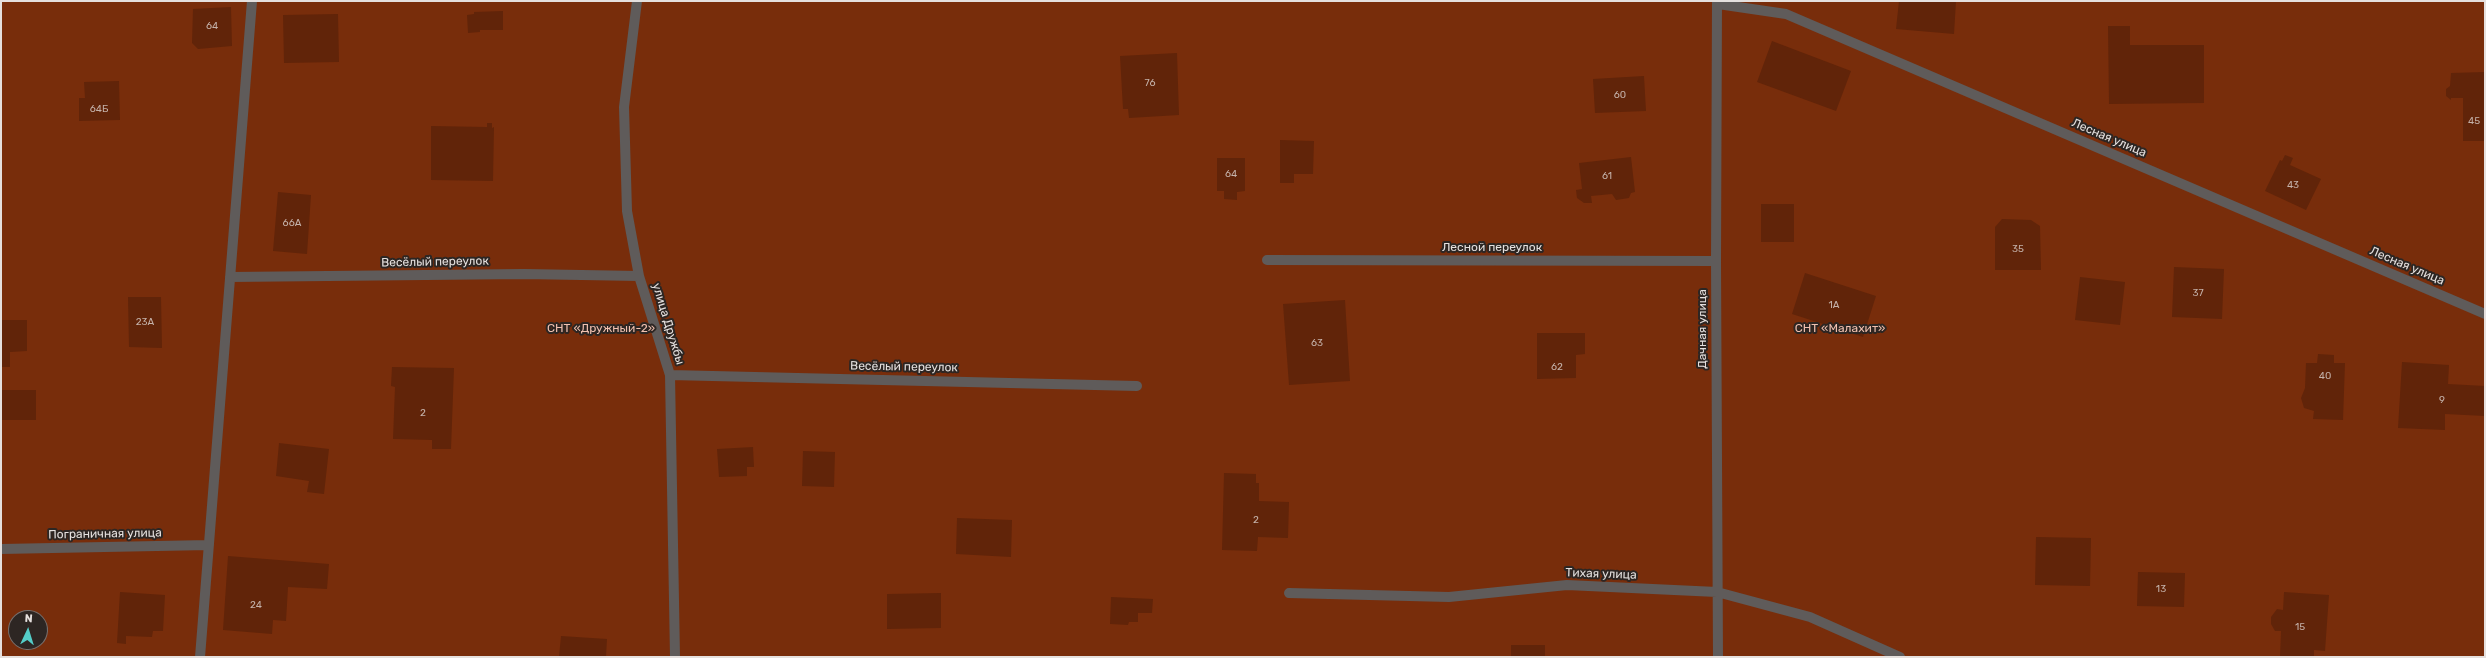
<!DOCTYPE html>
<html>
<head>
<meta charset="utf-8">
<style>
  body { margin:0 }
  #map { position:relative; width:2486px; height:658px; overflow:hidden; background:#2d2623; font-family:Rubik,sans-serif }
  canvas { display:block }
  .frame { position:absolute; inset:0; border:2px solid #e5e0de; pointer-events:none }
  .north { position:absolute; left:8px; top:610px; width:40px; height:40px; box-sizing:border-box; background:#2d2623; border:1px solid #77706e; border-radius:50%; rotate:4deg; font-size:11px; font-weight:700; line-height:16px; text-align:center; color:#e5e0de }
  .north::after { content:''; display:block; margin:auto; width:14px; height:18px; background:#54cdc8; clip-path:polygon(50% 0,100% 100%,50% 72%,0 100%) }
</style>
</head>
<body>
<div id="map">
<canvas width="2486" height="658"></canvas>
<div class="frame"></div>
<div class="north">N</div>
</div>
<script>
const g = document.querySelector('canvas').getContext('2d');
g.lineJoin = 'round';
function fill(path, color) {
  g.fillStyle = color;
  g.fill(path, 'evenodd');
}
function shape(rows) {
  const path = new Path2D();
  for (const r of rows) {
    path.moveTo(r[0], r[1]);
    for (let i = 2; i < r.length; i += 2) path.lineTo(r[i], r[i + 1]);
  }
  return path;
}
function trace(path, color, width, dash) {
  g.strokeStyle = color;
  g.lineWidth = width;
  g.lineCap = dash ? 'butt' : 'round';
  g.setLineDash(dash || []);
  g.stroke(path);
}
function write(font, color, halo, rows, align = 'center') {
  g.font = font + ' Rubik,sans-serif';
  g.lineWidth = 4;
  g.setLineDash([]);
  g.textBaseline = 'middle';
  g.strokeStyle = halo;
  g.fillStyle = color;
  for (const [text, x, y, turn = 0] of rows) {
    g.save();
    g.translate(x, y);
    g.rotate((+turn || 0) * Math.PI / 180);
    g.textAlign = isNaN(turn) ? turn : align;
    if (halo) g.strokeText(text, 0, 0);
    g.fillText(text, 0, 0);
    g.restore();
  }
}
const green = shape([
  [1,1,2485,1,2485,657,1,657],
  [16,618,40,618,40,642,16,642]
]);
const building = shape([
  [1899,1,1956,1,1954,34,1896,29],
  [231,7,232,46,198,49,192,43,193,9],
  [503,11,503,30,480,30,480,32,468,33,467,15,474,14,474,12],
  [338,14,339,62,284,63,283,15],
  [2108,26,2130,26,2130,45,2204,45,2204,103,2109,104],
  [1772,41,1851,71,1836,111,1757,82],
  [1177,53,1179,115,1129,118,1128,109,1123,109,1120,56],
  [2485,72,2485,141,2463,141,2463,98,2451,98,2451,100,2446,96,2446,89,2450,86,2451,73],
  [1644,76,1646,111,1595,113,1593,79],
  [119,81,120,120,79,121,79,98,85,98,84,82],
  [487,123,492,123,492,128,494,127,493,181,431,180,431,126,487,127],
  [1280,140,1314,141,1313,174,1294,174,1294,183,1280,183],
  [2285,155,2293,158,2290,165,2321,179,2306,210,2265,191,2280,160,2282,161],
  [1631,157,1635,192,1631,193,1629,198,1616,200,1612,194,1591,196,1592,203,1584,203,1577,198,1576,190,1582,189,1579,163],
  [1217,158,1245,158,1245,191,1237,192,1237,200,1224,199,1224,191,1217,191],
  [278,192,311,195,307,254,273,251],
  [1761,204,1794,204,1794,242,1761,242],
  [2002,219,2031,220,2040,226,2041,270,1995,270,1995,227],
  [2174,267,2224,269,2222,319,2172,317],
  [1805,273,1876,296,1863,337,1792,314],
  [2080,277,2125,282,2120,325,2075,320],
  [128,297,161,297,162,348,129,347],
  [1345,300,1350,381,1289,385,1283,304],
  [1,320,27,320,27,351,10,352,10,367,1,367],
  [1537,333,1585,333,1585,354,1576,355,1576,378,1537,379],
  [2318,354,2334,355,2334,363,2345,363,2343,420,2313,419,2314,411,2304,408,2301,398,2305,388,2306,363,2317,363],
  [2402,362,2449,365,2448,384,2485,386,2485,416,2445,414,2445,430,2398,428],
  [392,367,454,368,451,449,432,449,432,440,393,439,395,387,391,386],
  [1,390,36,390,36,420,1,420],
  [279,443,329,449,324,494,307,492,309,481,276,476],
  [753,447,754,467,747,467,747,476,719,477,717,449],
  [803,451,835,452,834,487,802,486],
  [1224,473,1256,474,1256,483,1259,483,1259,501,1289,502,1288,538,1258,537,1257,551,1222,550],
  [957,518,1012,520,1011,557,956,554],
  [2036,537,2091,538,2090,586,2035,585],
  [228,556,329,564,327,589,288,587,286,621,273,620,272,634,223,630],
  [2138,572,2185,573,2184,607,2137,606],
  [120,592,165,595,163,631,153,631,152,637,126,636,126,644,117,643],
  [2284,592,2329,595,2325,651,2314,650,2314,657,2280,657,2281,631,2275,631,2271,624,2271,617,2277,609,2283,610],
  [941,593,941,628,887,629,887,594],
  [1111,597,1153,599,1152,613,1138,613,1138,622,1129,622,1128,625,1110,624],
  [561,636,607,639,606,657,559,657],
  [1511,645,1545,645,1545,657,1511,657]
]);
const street = shape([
  [637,1,624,107,627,211,639,276,670,375,675,657],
  [1717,1,1716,261,1718,657],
  [1718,4,1786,14,2485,314],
  [1267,260,1716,261],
  [230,277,524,274,639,276],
  [670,375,1137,386],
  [1,549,209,545],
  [1289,593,1449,597,1567,585,1717,592,1810,617,1900,657],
  [200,657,252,1]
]);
const numberNames = [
  ["64",212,26],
  ["76",1150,83],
  ["60",1620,95],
  ["64Б",99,109],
  ["45",2474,121],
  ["64",1231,174],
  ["61",1607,176],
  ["43",2293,185],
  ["66А",292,223],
  ["35",2018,249],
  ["37",2198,293],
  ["1А",1834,305],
  ["23А",145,322],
  ["63",1317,343],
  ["62",1557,367],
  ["40",2325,376],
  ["9",2442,400],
  ["2",423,413],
  ["2",1256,520],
  ["13",2161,589],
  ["24",256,605],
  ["15",2300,627]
];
const streetNames = [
  ["Лесная улица",2109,138,23],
  ["Лесной переулок",1492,248],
  ["Весёлый переулок",435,262,-1],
  ["Лесная улица",2407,266,23],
  ["улица Дружбы",668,324,73],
  ["Дачная улица",1703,329,-90],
  ["Весёлый переулок",904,367,1],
  ["Пограничная улица",105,534,-1],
  ["Тихая улица",1601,574,2]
];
const parkNames = [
  ["СНТ «Дружный-2»",601,329],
  ["СНТ «Малахит»",1840,329]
];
fill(green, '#782d0b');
fill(building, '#612409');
trace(street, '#5f5b5a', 10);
write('10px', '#c4b1a9', null, numberNames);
write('12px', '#e5e0de', '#2d2623', streetNames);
write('12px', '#f1c1b0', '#2d2623', parkNames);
</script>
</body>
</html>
